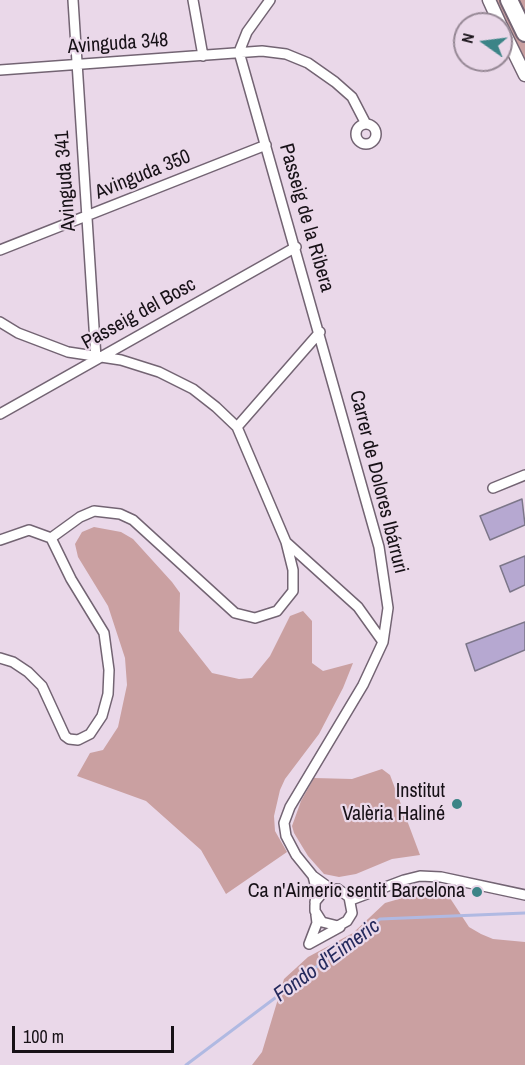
<!DOCTYPE html>
<html>
<head>
<meta charset="utf-8">
<style>
  body { margin:0 }
  #map { position:relative; width:525px; height:1065px; overflow:hidden; background:#ead8e9; font-family:"Archivo Narrow",sans-serif }
  canvas { display:block }
  .north { position:absolute; left:453px; top:12px; width:60px; height:60px; box-sizing:border-box; background:#ead8e9; border:2px solid #968895; border-radius:50%; rotate:284deg; font-size:16px; font-weight:700; line-height:24px; text-align:center; color:#171117 }
  .north::after { content:''; display:block; margin:auto; width:21px; height:27px; background:#3c8487; clip-path:polygon(50% 0,100% 100%,50% 72%,0 100%) }
  .scale { position:absolute; left:12px; top:1026px; width:162px; height:27px; box-sizing:border-box; border:3px solid #171117; border-top:0; padding-left:8px; font-size:18px; line-height:21px; white-space:nowrap; color:#171117; -webkit-text-stroke:4px #ead8e9; paint-order:stroke }
</style>
</head>
<body>
<div id="map">
<canvas width="525" height="1065"></canvas>
<div class="north">N</div>
<div class="scale">100 m</div>
</div>
<script>
const g = document.querySelector('canvas').getContext('2d');
g.lineJoin = 'round';
function fill(path, color) {
  g.fillStyle = color;
  g.fill(path, 'evenodd');
}
function shape(rows) {
  const path = new Path2D();
  for (const r of rows) {
    if (r.length === 3) {
      path.moveTo(r[0] + r[2], r[1]);
      path.arc(r[0], r[1], r[2], 0, 2 * Math.PI);
      continue;
    }
    path.moveTo(r[0], r[1]);
    for (let i = 2; i < r.length; i += 2) path.lineTo(r[i], r[i + 1]);
  }
  return path;
}
function trace(path, color, width, dash) {
  g.strokeStyle = color;
  g.lineWidth = width;
  g.lineCap = dash ? 'butt' : 'round';
  g.setLineDash(dash || []);
  g.stroke(path);
}
function write(font, color, halo, rows, align = 'center') {
  g.font = font + ' "Archivo Narrow",sans-serif';
  g.lineWidth = 4.5;
  g.setLineDash([]);
  g.textBaseline = 'middle';
  g.strokeStyle = halo;
  g.fillStyle = color;
  for (const [text, x, y, turn = 0] of rows) {
    g.save();
    g.translate(x, y);
    g.rotate((+turn || 0) * Math.PI / 180);
    g.textAlign = isNaN(turn) ? turn : align;
    if (halo) g.strokeText(text, 0, 0);
    g.fillText(text, 0, 0);
    g.restore();
  }
}
const green = shape([
  [495,0,525,0,525,62],
  [94,527,121,532,133,539,172,582,180,593,179,631,212,673,239,679,252,678,270,656,290,616,303,611,312,621,312,663,323,671,353,663,343,688,319,734,285,779,280,790,274,816,275,831,287,852,226,894,201,850,146,801,77,776,90,753,103,750,118,727,127,685,125,658,108,606,78,557,75,544,82,532],
  [382,769,390,775,420,855,392,859,356,874,339,877,324,874,308,856,294,833,292,826,301,801,314,778,352,779],
  [423,892,448,895,469,927,481,934,493,939,525,942,525,1065,252,1065,262,1052,284,979,308,957,353,933,385,903]
]);
const stream = shape([
  [186,1065,380,919,525,913]
]);
const building = shape([
  [522,499,525,525,490,540,480,516,522,499],
  [525,556,525,585,510,592,500,566,525,556],
  [525,622,525,650,475,671,466,644,525,622]
]);
const street = shape([
  [73,0,96,358],
  [193,0,203,56],
  [270,0,247,32,239,52,379,547,388,608,383,642],
  [0,70,262,51,286,54,308,63,335,82,352,97,366,124],
  [366,134,10],
  [0,250,266,145],
  [0,322,18,333,68,352,121,360,159,372,193,389,216,407,237,427,286,542,358,607,383,642,363,685,290,807,284,823,286,836,296,855,313,876,331,889],
  [0,414,296,247],
  [237,427,320,332],
  [493,488,525,475],
  [51,538,80,517,94,511,120,514,133,520,235,613,255,618,277,611,293,591,293,570,286,542],
  [0,540,29,530,51,538],
  [0,658,13,662,28,672,42,686,65,736,69,739,78,740,90,734,102,716,108,694,109,670,104,633,71,579,51,538],
  [313,876,316,888,315,906,315,911,322,922,338,926,347,921,352,913,349,897,338,889,324,891,315,902],
  [351,900,404,880,420,876,441,877,525,895],
  [309,944,340,927],
  [309,944,317,923,316,915]
]);
const secondary = shape([
  [489,0,500,24],
  [501,26,525,75]
]);
const highway = shape([
  [509,0,525,33]
]);
const markers = [
  [457,804,6,"#3c8487"],
  [477,892,6,"#3c8487"]
];
const streetNames = [
  ["Avinguda 348",118,44,-4],
  ["Avinguda 350",143,175,-22],
  ["Avinguda 341",66,181,-94],
  ["Passeig de la Ribera",306,218,74],
  ["Passeig del Bosc",139,314,-29],
  ["Carrer de Dolores Ibárruri",378,482,76]
];
const poiNames = [
  ["Institut",445,792],
  ["Valèria Haliné",445,815],
  ["Ca n'Aimeric sentit Barcelona",465,892]
];
const waterNames = [
  ["Fondo d'Eimeric",327,961,-36]
];
fill(green, '#caa0a1');
trace(stream, '#b0b9e2', 3);
fill(building, '#b6a8d1');
trace(building, '#7c7689', 1.5);
trace(street, '#736473', 12);
trace(secondary, '#736473', 15);
trace(highway, '#736473', 20);
trace(street, '#fff', 9);
trace(secondary, '#fff', 12);
trace(highway, '#fff', 16);
for (const [x, y, r, color] of markers) {
  const dot = new Path2D();
  dot.arc(x, y, r, 0, 2 * Math.PI);
  g.fillStyle = color;
  g.fill(dot);
  trace(dot, '#ead8e9', 2);
}
write('20px', '#171117', '#ead8e9', streetNames);
write('20px', '#171117', '#ead8e9', poiNames, 'right');
write('italic 21px', '#252a5d', '#ead8e9', waterNames);
</script>
</body>
</html>
